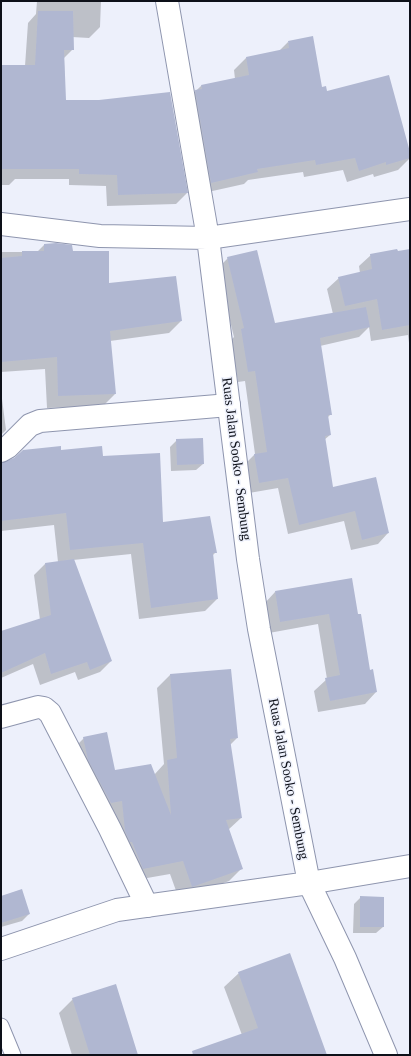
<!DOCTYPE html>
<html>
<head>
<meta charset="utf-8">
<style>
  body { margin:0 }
  #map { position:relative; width:411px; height:1056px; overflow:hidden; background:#edf0fb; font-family:Georgia,serif }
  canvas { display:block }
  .frame { position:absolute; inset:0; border:2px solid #0d1019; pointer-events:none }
</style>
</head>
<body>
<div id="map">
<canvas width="411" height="1056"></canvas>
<div class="frame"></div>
</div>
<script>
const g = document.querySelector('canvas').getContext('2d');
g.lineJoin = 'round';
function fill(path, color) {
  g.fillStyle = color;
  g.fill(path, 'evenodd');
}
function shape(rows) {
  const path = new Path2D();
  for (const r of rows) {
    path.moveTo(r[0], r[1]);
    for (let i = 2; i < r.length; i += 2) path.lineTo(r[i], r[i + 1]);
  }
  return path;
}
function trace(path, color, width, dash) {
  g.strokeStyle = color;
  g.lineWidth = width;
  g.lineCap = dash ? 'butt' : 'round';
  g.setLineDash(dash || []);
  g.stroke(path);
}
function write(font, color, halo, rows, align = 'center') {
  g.font = font + ' Georgia,serif';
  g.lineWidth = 3;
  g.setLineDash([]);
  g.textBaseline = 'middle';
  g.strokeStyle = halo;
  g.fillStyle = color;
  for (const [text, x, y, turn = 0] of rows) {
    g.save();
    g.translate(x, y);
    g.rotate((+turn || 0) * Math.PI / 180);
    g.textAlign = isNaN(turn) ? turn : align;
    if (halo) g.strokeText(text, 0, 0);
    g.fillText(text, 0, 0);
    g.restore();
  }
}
const shadow = shape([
  [37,1,101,1,100,27,89,38,72,37,73,49,64,58,65,101,187,193,176,204,107,206,106,186,69,185,69,179,15,179,9,185,1,185,1,66,25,66,28,23,36,14],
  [288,42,321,88,410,156,410,158,398,170,374,177,373,174,347,182,343,170,304,177,303,172,248,180,244,184,199,194,183,103,201,86,235,79,234,70,246,58,279,51],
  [44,245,72,252,108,284,181,321,169,333,110,341,115,394,103,406,47,408,45,369,1,372,1,252,37,252],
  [410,250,410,351,408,335,371,341,369,327,359,337,320,346,331,414,327,418,330,435,324,440,332,488,388,533,378,544,351,550,344,521,288,534,278,488,249,493,244,465,255,454,245,381,238,382,231,340,234,337,217,269,228,258,274,324,333,314,327,289,339,278,360,273,359,266,371,255],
  [1,391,6,430,1,435],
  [177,440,203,464,196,470,171,471,170,447],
  [60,451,102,457,162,523,216,552,212,556,217,599,205,611,139,619,131,554,73,560,111,661,100,672,78,680,75,672,40,685,33,664,1,678,1,632,40,620,34,575,45,564,58,562,54,525,1,531,1,464],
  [275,592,358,615,369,671,376,692,365,704,318,712,314,691,327,679,318,624,269,633,264,604],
  [230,670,237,738,230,745,241,818,228,830,242,868,229,881,179,899,170,874,130,881,71,751,84,738,114,772,154,775,164,764,157,688,170,675],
  [1,897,29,914,22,921,1,927],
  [361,897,383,927,376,933,353,933,354,904],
  [239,973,326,1055,218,1055,242,1035,224,987],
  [73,999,137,1055,72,1055,59,1013]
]);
const building = shape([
  [38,11,73,11,74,50,64,50,66,100,99,100,170,92,188,193,118,195,117,175,79,174,79,169,1,169,1,65,35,65],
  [313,36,322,87,326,86,327,91,389,75,410,152,410,158,386,165,386,162,359,171,355,158,316,165,315,160,257,169,258,172,211,183,195,90,202,89,201,85,249,75,246,57,289,48,288,41],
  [56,243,72,245,73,251,109,251,109,283,176,276,182,321,110,331,116,394,58,396,57,357,1,362,1,258,22,256,22,251,44,251,44,244],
  [397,249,398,251,410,249,410,325,382,330,377,299,345,306,338,277,372,269,370,254],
  [257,250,275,323,366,307,370,327,320,338,332,415,328,415,331,435,325,436,333,487,376,477,389,533,362,540,355,511,299,525,288,478,259,483,254,454,267,452,255,371,248,372,241,329,244,328,227,257],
  [203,438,204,464,177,465,176,439],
  [61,446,61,450,102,446,103,456,160,453,163,522,210,516,217,553,213,553,218,599,151,608,143,543,70,550,66,513,1,521,1,463,14,458,23,450],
  [74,559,112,661,90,670,87,662,51,674,45,653,1,673,1,631,51,615,45,563],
  [352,578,358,614,361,614,370,670,373,669,377,692,330,701,325,678,340,675,329,614,280,622,275,591],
  [231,669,238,738,230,739,242,818,226,820,243,869,192,887,183,861,143,869,132,842,130,842,125,831,122,801,111,803,88,760,83,737,107,732,115,770,151,764,171,815,167,760,177,758,170,674],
  [22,889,30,914,1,923,1,896],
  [360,896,384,897,384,927,360,927],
  [290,953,327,1055,193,1055,192,1051,258,1028,238,972],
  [116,984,138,1055,90,1055,72,998]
]);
const service = shape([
  [1,1026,13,1055]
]);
const minor = shape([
  [167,1,208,238,410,209],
  [1,451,8,447,30,425,40,421,229,405],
  [1,717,38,707,44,708,50,713,110,829,147,906],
  [309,883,410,866]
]);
const secondary = shape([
  [1,224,100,236,208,238,248,559,259,629,309,883,345,958,386,1055],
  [1,949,117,910,309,883]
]);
const streetNames = [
  ["Ruas Jalan Sooko - Sembung",236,459,83],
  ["Ruas Jalan Sooko - Sembung",288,779,79]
];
fill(shadow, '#0003');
fill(building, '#b0b7d1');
trace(service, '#8e95ae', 17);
trace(minor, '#8e95ae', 24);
trace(secondary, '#8e95ae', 24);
trace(service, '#fff', 15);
trace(minor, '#fff', 22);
trace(secondary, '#fff', 22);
write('14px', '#0d1019', '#edf0fb', streetNames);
</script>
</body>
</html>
